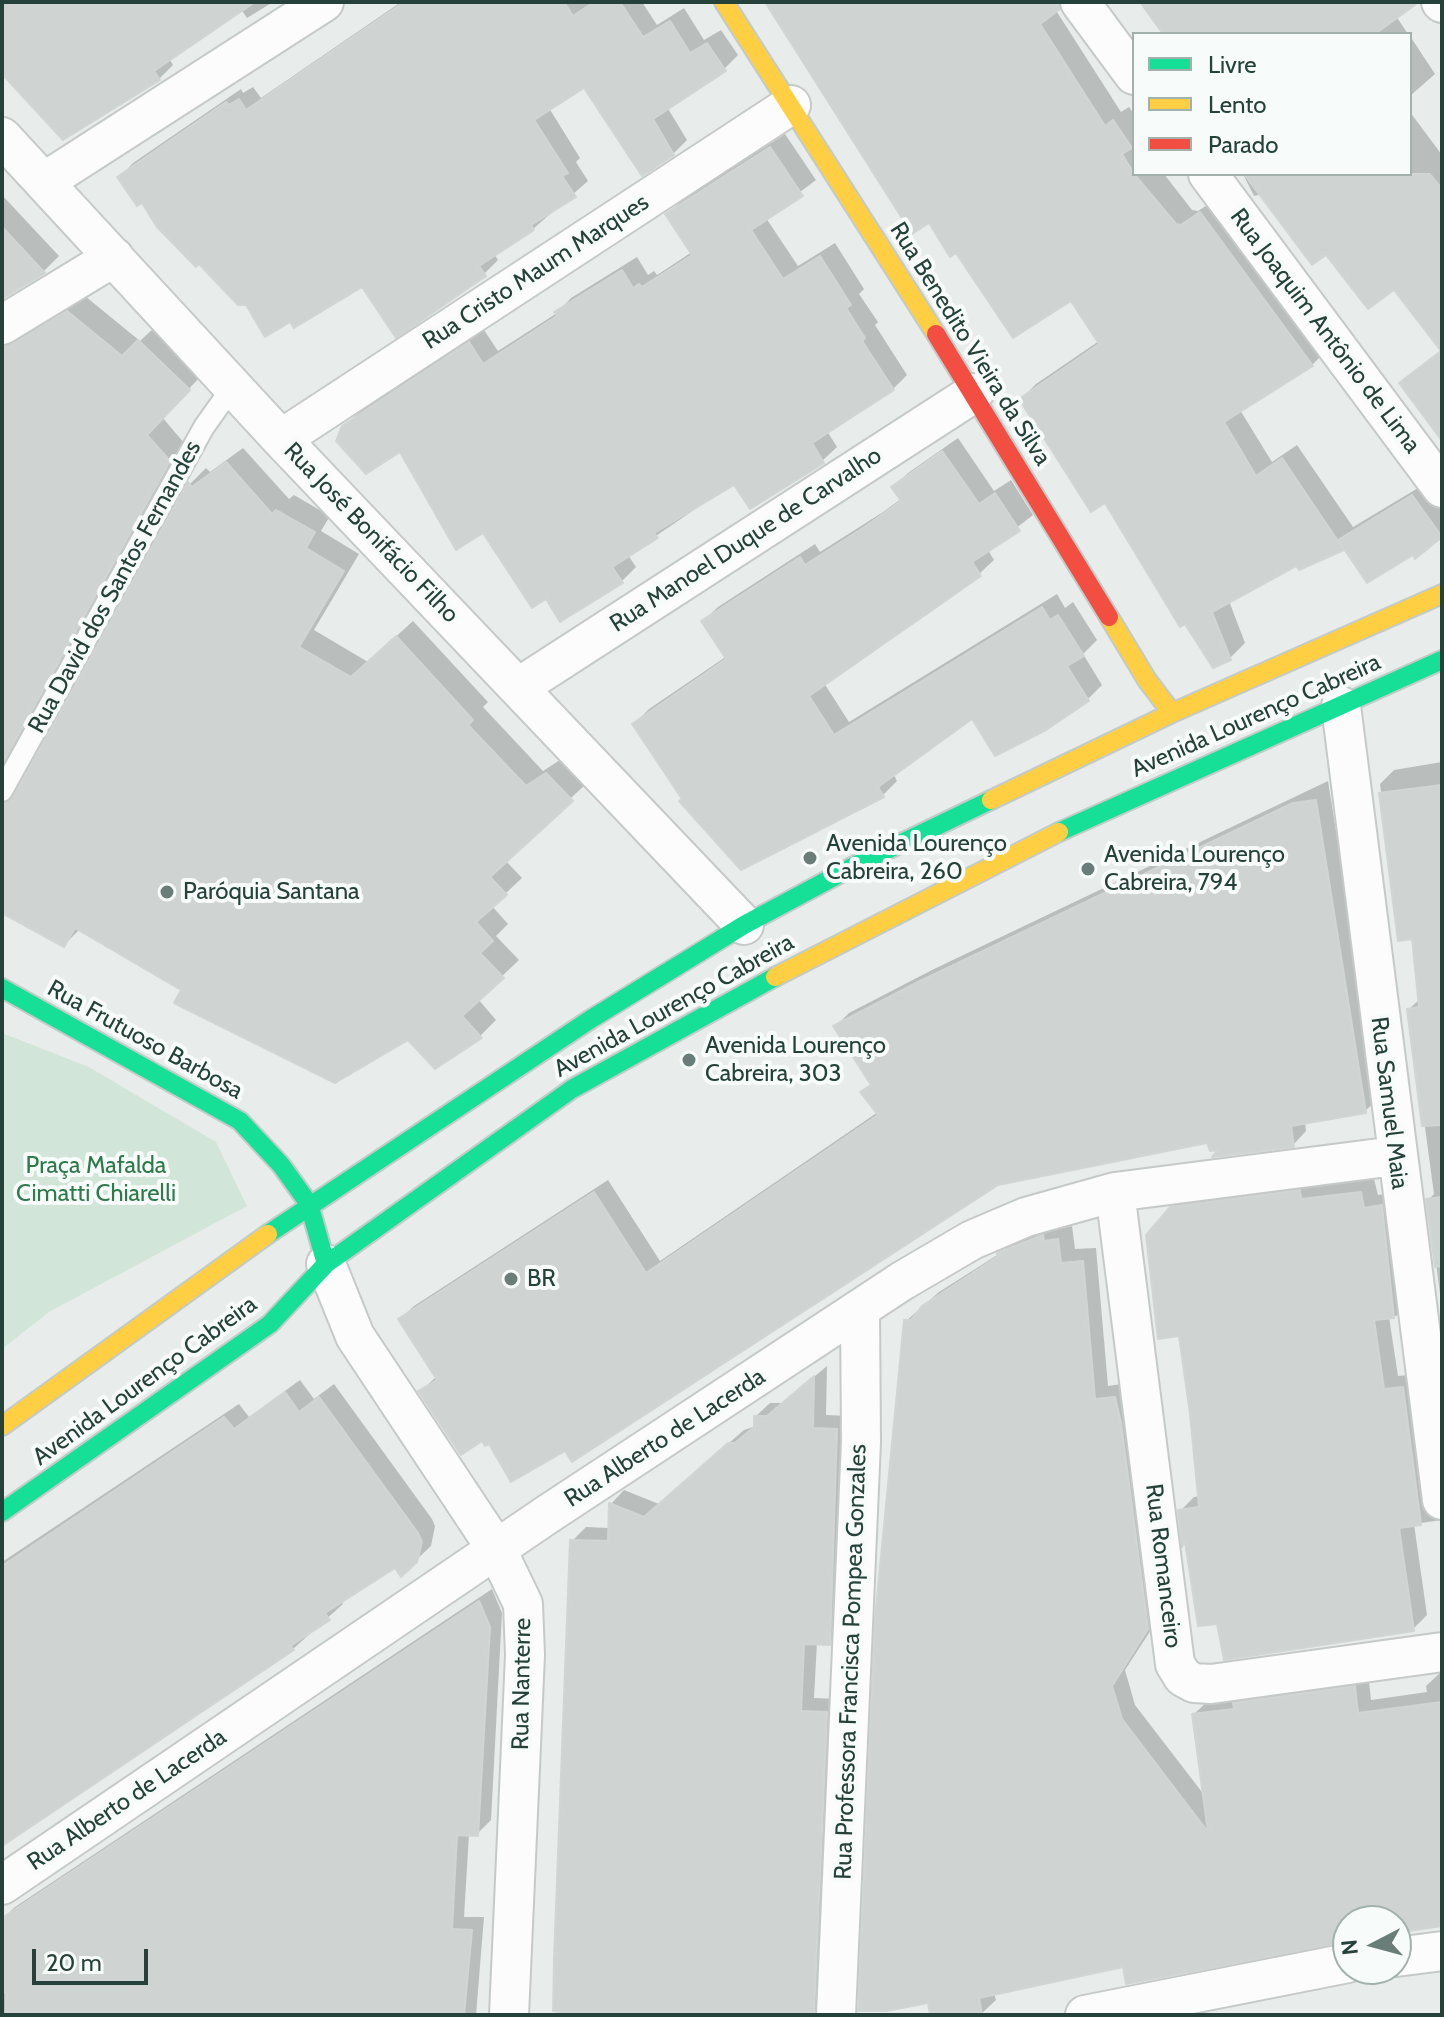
<!DOCTYPE html>
<html>
<head>
<meta charset="utf-8">
<style>
  body { margin:0 }
  #map { position:relative; width:1444px; height:2017px; overflow:hidden; background:#e8edeb; font-family:Cabin,sans-serif }
  canvas { display:block }
  .frame { position:absolute; inset:0; border:4px solid #24423a; pointer-events:none }
  .legend { position:absolute; left:1132px; top:32px; width:280px; height:144px; box-sizing:border-box; background:#f7fbf9; border:2px solid #a3b1ad; margin:0; padding:10px 14px; list-style:none; font-size:24px; color:#24423a }
  .legend li { display:flex; align-items:center; gap:16px; height:40px }
  .legend b { width:40px; border:2px solid #a3b1ad }
  .north { position:absolute; left:1332px; top:1905px; width:80px; height:80px; box-sizing:border-box; background:#f7fbf9; border:2px solid #a3b1ad; border-radius:50%; rotate:264deg; font-size:22px; font-weight:700; line-height:32px; text-align:center; color:#24423a }
  .north::after { content:''; display:block; margin:auto; width:28px; height:36px; background:#697e78; clip-path:polygon(50% 0,100% 100%,50% 72%,0 100%) }
  .scale { position:absolute; left:32px; top:1949px; width:116px; height:36px; box-sizing:border-box; border:4px solid #24423a; border-top:0; padding-left:10px; font-size:24px; line-height:28px; white-space:nowrap; color:#24423a; -webkit-text-stroke:6px #f7fbf9; paint-order:stroke }
</style>
</head>
<body>
<div id="map">
<canvas width="1444" height="2017"></canvas>
<div class="frame"></div>
<ul class="legend">
<li><b style="height:10px;background:#16e098"></b>Livre</li>
<li><b style="height:10px;background:#ffcf43"></b>Lento</li>
<li><b style="height:10px;background:#f24e42"></b>Parado</li>
</ul>
<div class="north">N</div>
<div class="scale">20 m</div>
</div>
<script>
const g = document.querySelector('canvas').getContext('2d');
g.lineJoin = 'round';
function fill(path, color) {
  g.fillStyle = color;
  g.fill(path, 'evenodd');
}
function shape(rows) {
  const path = new Path2D();
  for (const r of rows) {
    path.moveTo(r[0], r[1]);
    for (let i = 2; i < r.length; i += 2) path.lineTo(r[i], r[i + 1]);
  }
  return path;
}
function trace(path, color, width, dash) {
  g.strokeStyle = color;
  g.lineWidth = width;
  g.lineCap = dash ? 'butt' : 'round';
  g.setLineDash(dash || []);
  g.stroke(path);
}
function write(font, color, halo, rows, align = 'center') {
  g.font = font + ' Cabin,sans-serif';
  g.lineWidth = 8;
  g.setLineDash([]);
  g.textBaseline = 'middle';
  g.strokeStyle = halo;
  g.fillStyle = color;
  for (const [text, x, y, turn = 0] of rows) {
    g.save();
    g.translate(x, y);
    g.rotate((+turn || 0) * Math.PI / 180);
    g.textAlign = isNaN(turn) ? turn : align;
    if (halo) g.strokeText(text, 0, 0);
    g.fillText(text, 0, 0);
    g.restore();
  }
}
const green = shape([
  [2,1033,89,1067,216,1142,247,1206,49,1312,2,1349]
]);
const shadow = shape([
  [2,2,273,2,247,18,241,9,169,58,173,65,159,79,6,75,2,78],
  [401,2,642,2,657,25,684,8,704,40,721,30,738,55,724,69,667,107,687,140,673,154,584,85,549,108,580,158,576,162,588,181,533,229,494,254,498,260,484,274,362,284,291,319,247,302,120,177,133,163,241,89,243,93,253,87,261,98],
  [765,2,1062,2,1055,9,1121,112,1129,107,1134,114,1134,174,1164,174,1192,210,1198,211,1216,199,1327,350,1312,365,1240,410,1272,462,1297,445,1353,527,1428,482,1442,503,1442,534,1415,556,1413,552,1345,547,1297,563,1229,601,1245,643,1230,658,1021,399,1036,384,1099,341,1071,298,957,250,929,220,912,231],
  [1142,2,1416,2,1396,16,1408,34,1166,34],
  [1410,36,1435,74,1410,96],
  [1410,112,1442,155,1442,348,1394,287,1326,252,1262,194,1254,196,1243,174,1410,174],
  [785,134,816,180,766,218,798,266,835,243,864,289,859,294,878,322,875,325,907,375,893,389,827,431,837,447,822,461,735,482,628,555,636,567,621,582,546,596,401,450,344,427,359,412,484,330,498,351,557,313,571,298,637,257,648,275,654,271,657,275,692,252,668,214,682,200],
  [2,195,59,256,43,272,2,299],
  [85,296,140,341,156,326,204,373,162,417,185,444,7,782,20,789,190,484,206,468,210,472,243,448,289,499,294,495,330,516,321,531,359,554,314,630,368,662,413,621,488,702,483,707,543,771,563,758,587,783,505,860,522,878,492,906,508,924,496,936,519,960,478,999,496,1020,480,1036,435,1066,409,1037,184,989,80,929,64,945,2,911,2,320],
  [1442,349,1442,437,1402,383],
  [958,438,994,491,1011,480,1033,515,988,550,994,560,979,574,824,683,849,722,1057,594,1065,608,1073,602,1097,640,1083,654,1102,685,1088,699,973,716,893,773,897,781,883,795,742,867,684,799,634,724,649,709,727,656,703,621,718,607,815,544,820,552,883,512,901,499,893,487,908,473],
  [1442,762,1442,1310,1428,1200,1434,1194,1409,1009,1420,999,1413,937,1400,938,1380,784,1394,770],
  [1328,781,1379,1098,1365,1111,1305,1121,1306,1131,1293,1145,1223,1148,1209,1141,998,1183,565,1449,489,1441,421,1391,437,1376,400,1319,414,1306,608,1180,660,1261,878,1112,863,1092,872,1083,835,1027,849,1013,934,969],
  [1314,1177,1315,1186,1374,1179,1378,1195,1396,1192,1410,1302,1396,1316,1389,1317,1398,1376,1419,1374,1442,1502,1442,1520,1414,1524,1427,1615,1413,1629,1218,1622,1180,1511,1194,1497,1200,1496,1171,1209,1186,1194],
  [1072,1226,1075,1249,1096,1248,1108,1386,1129,1383,1162,1613,1125,1670,1135,1705,1205,1796,1194,1714,1209,1700,1368,1673,1371,1700,1427,1692,1426,1686,1442,1671,1442,1923,1396,1931,1396,1921,1348,1921,1348,1939,1125,1965,994,1993,996,2000,981,2014,932,2015,906,1321,939,1292,1002,1252,1014,1239],
  [827,1366,826,1415,850,1416,843,1629,829,1643,817,1642,814,1698,840,1699,821,2005,811,2015,562,2015,572,1541,586,1527,610,1528,611,1504,624,1490,659,1504,744,1430,756,1426,756,1416,770,1403,783,1403],
  [300,1380,314,1399,334,1384,432,1519,435,1526,431,1546,401,1574,395,1566,341,1601,343,1604,293,1649,2,1844,2,1562,239,1404,249,1417],
  [492,1589,502,1613,491,1820,477,1834,469,1834,464,1917,484,1917,476,2015,2,2015,2,1919,15,1907]
]);
const building = shape([
  [2,2,255,2,154,71,160,80,63,140,2,74,2,2],
  [404,2,564,2,573,16,594,2,620,2,643,37,670,21,690,53,707,43,726,71,653,119,674,155,642,176,584,88,534,120,568,173,562,176,576,197,531,225,534,230,479,266,486,276,396,338,362,287,294,328,290,322,265,337,246,305,238,305,199,264,196,267,157,227,142,203,137,206,117,177,226,102,229,105,239,99,246,110,404,2],
  [765,2,1058,2,1060,9,1040,24,1105,126,1113,120,1132,148,1122,154,1134,174,1176,224,1181,225,1200,212,1313,366,1224,422,1256,476,1282,458,1344,550,1299,570,1296,566,1212,612,1231,660,1213,668,1185,624,1180,627,1105,503,1091,512,1019,399,1099,344,1071,301,1013,338,956,253,950,257,929,223,912,234,765,2],
  [1140,2,1419,2,1375,34,1163,34,1140,2],
  [770,147,803,196,751,230,783,279,820,256,851,305,846,308,865,338,862,341,894,390,812,443,824,463,750,509,734,485,654,533,658,538,612,567,623,583,560,622,546,599,532,608,483,533,456,550,400,452,366,474,336,441,342,426,469,342,483,364,557,316,554,312,622,270,633,288,639,284,642,287,692,255,665,214,770,147],
  [1244,174,1430,174,1442,189,1442,441,1399,383,1441,351,1394,290,1368,309,1326,255,1312,265,1244,174],
  [2,227,45,273,2,299,2,227],
  [67,311,122,356,138,340,190,390,147,435,170,461,2,764,2,347,67,311],
  [942,451,979,504,995,493,1020,531,972,562,981,576,809,696,834,735,1042,607,1050,620,1058,615,1084,656,1067,666,1089,701,1046,730,995,756,972,719,878,787,884,797,741,870,679,801,682,799,632,724,726,659,701,621,800,557,805,565,866,526,901,501,891,487,942,451],
  [226,462,272,514,276,510,315,532,306,548,344,571,299,647,351,677,396,636,473,720,468,725,526,786,546,773,573,801,490,877,507,895,476,922,493,941,480,953,504,978,462,1016,482,1038,435,1069,408,1040,335,1083,174,1003,181,990,75,928,64,947,2,913,2,804,13,797,188,482,192,487,226,462],
  [1412,495,1442,537,1415,559,1413,555,1367,583,1338,540,1412,495],
  [1442,785,1442,1125,1422,1126,1407,1009,1419,1007,1412,939,1398,941,1379,793,1442,785],
  [1316,800,1366,1113,1291,1126,1294,1147,1212,1157,1218,1150,1210,1151,1207,1143,998,1185,572,1462,565,1451,511,1482,489,1444,485,1446,482,1441,461,1455,418,1391,437,1380,398,1319,594,1192,646,1273,878,1115,860,1092,871,1085,833,1026,918,982,1293,803,1316,800],
  [1300,1190,1301,1199,1361,1192,1364,1208,1382,1205,1394,1318,1374,1320,1384,1389,1403,1387,1421,1525,1399,1528,1414,1631,1224,1660,1217,1624,1198,1626,1185,1542,1182,1547,1178,1510,1199,1507,1190,1414,1179,1336,1158,1339,1146,1235,1170,1207,1300,1190],
  [1442,1197,1442,1266,1435,1267,1426,1199,1442,1197],
  [1043,1235,1044,1241,1058,1239,1061,1263,1083,1261,1095,1399,1115,1397,1121,1423,1148,1629,1112,1686,1122,1719,1208,1832,1192,1714,1234,1709,1233,1703,1355,1686,1358,1713,1442,1702,1442,1926,1396,1933,1396,1921,1348,1921,1348,1942,1126,1984,1123,1967,979,1998,982,2015,930,2015,928,2003,886,2011,858,2011,875,1618,904,1320,911,1320,922,1306,997,1257,997,1253,1043,1235],
  [814,1376,813,1428,837,1429,830,1645,804,1644,801,1711,827,1712,814,2012,808,2012,808,2015,560,2015,560,2012,553,2011,554,1959,570,1540,608,1541,609,1503,644,1517,728,1443,735,1443,754,1427,754,1416,767,1416,814,1376],
  [285,1392,299,1412,319,1397,418,1533,422,1542,417,1562,401,1577,395,1568,325,1613,330,1620,290,1646,294,1650,2,1846,2,1566,224,1417,234,1429,285,1392],
  [479,1601,490,1627,478,1836,457,1835,452,1929,472,1930,464,2015,6,2015,6,1994,2,1988,2,1918,479,1601]
]);
const lane = shape([
  [2,791,204,427,233,386]
]);
const street = shape([
  [1080,2,1134,75],
  [1441,2,1442,3],
  [2,137,281,439,744,925],
  [1208,174,1442,488],
  [44,182,324,2],
  [2,325,114,257],
  [281,439,791,105],
  [519,687,974,393],
  [1341,706,1442,1500],
  [1115,1192,1175,1664,1183,1677,1194,1683,1211,1684,1442,1652],
  [326,1264,355,1336,497,1550,523,1604,525,1655,509,2015],
  [2,1885,548,1514,902,1281,972,1240,1026,1217,1115,1192,1395,1156],
  [1396,1957,1442,1951],
  [836,2015,861,1442,860,1309],
  [1085,2015,1348,1963]
]);
const fast = shape([
  [1059,832,1442,660],
  [2,988,240,1121,281,1165,309,1204,326,1264],
  [268,1234,591,1019,744,925,856,865,991,800],
  [2,1512,270,1324,326,1264,572,1089,775,977]
]);
const slow = shape([
  [724,2,936,334],
  [1109,617,1147,680,1172,713],
  [991,800,1172,713,1442,594],
  [775,977,1059,832],
  [2,1426,268,1234]
]);
const jam = shape([
  [936,334,1109,617]
]);
const markers = [
  [810,858,8,"#697e78"],
  [1088,869,8,"#697e78"],
  [167,892,8,"#697e78"],
  [689,1060,8,"#697e78"],
  [511,1279,8,"#697e78"]
];
const streetNames = [
  ["Rua Cristo Maum Marques",536,272,-33],
  ["Rua Joaquim Antônio de Lima",1325,331,53],
  ["Rua Benedito Vieira da Silva",970,344,58],
  ["Rua José Bonifácio Filho",371,533,46],
  ["Rua Manoel Duque de Carvalho",746,540,-33],
  ["Rua David dos Santos Fernandes",115,587,-61],
  ["Avenida Lourenço Cabreira",1256,716,-24],
  ["Avenida Lourenço Cabreira",674,1006,-29],
  ["Rua Frutuoso Barbosa",145,1040,29],
  ["Rua Samuel Maia",1389,1103,83],
  ["Avenida Lourenço Cabreira",145,1381,-36],
  ["Rua Alberto de Lacerda",665,1438,-33],
  ["Rua Romanceiro",1163,1566,83],
  ["Rua Professora Francisca Pompea Gonzales",851,1662,-88],
  ["Rua Nanterre",522,1684,-89],
  ["Rua Alberto de Lacerda",127,1800,-34]
];
const poiNames = [
  ["Avenida Lourenço",826,844],
  ["Cabreira, 260",826,872],
  ["Avenida Lourenço",1104,855],
  ["Cabreira, 794",1104,883],
  ["Paróquia Santana",183,892],
  ["Avenida Lourenço",705,1046],
  ["Cabreira, 303",705,1074],
  ["BR",527,1279]
];
const parkNames = [
  ["Praça Mafalda",96,1166],
  ["Cimatti Chiarelli",96,1194]
];
fill(green, '#d1e6d8');
fill(shadow, '#0003');
fill(building, '#cfd4d2');
trace(building, '#d1d6d4', 2);
trace(lane, '#c5cac8', 24);
trace(street, '#c5cac8', 42);
trace(fast, '#c3cbc8', 22);
trace(slow, '#c3cbc8', 22);
trace(jam, '#c3cbc8', 22);
trace(lane, '#fcfcfc', 20);
trace(street, '#fcfcfc', 38);
trace(fast, '#16e098', 18);
trace(slow, '#ffcf43', 18);
trace(jam, '#f24e42', 18);
for (const [x, y, r, color] of markers) {
  const dot = new Path2D();
  dot.arc(x, y, r, 0, 2 * Math.PI);
  g.fillStyle = color;
  g.fill(dot);
  trace(dot, '#f7fbf9', 3);
}
write('24px', '#24423a', '#f7fbf9', streetNames);
write('24px', '#24423a', '#f7fbf9', poiNames, 'left');
write('24px', '#2d7a4b', '#f7fbf9', parkNames);
</script>
</body>
</html>
